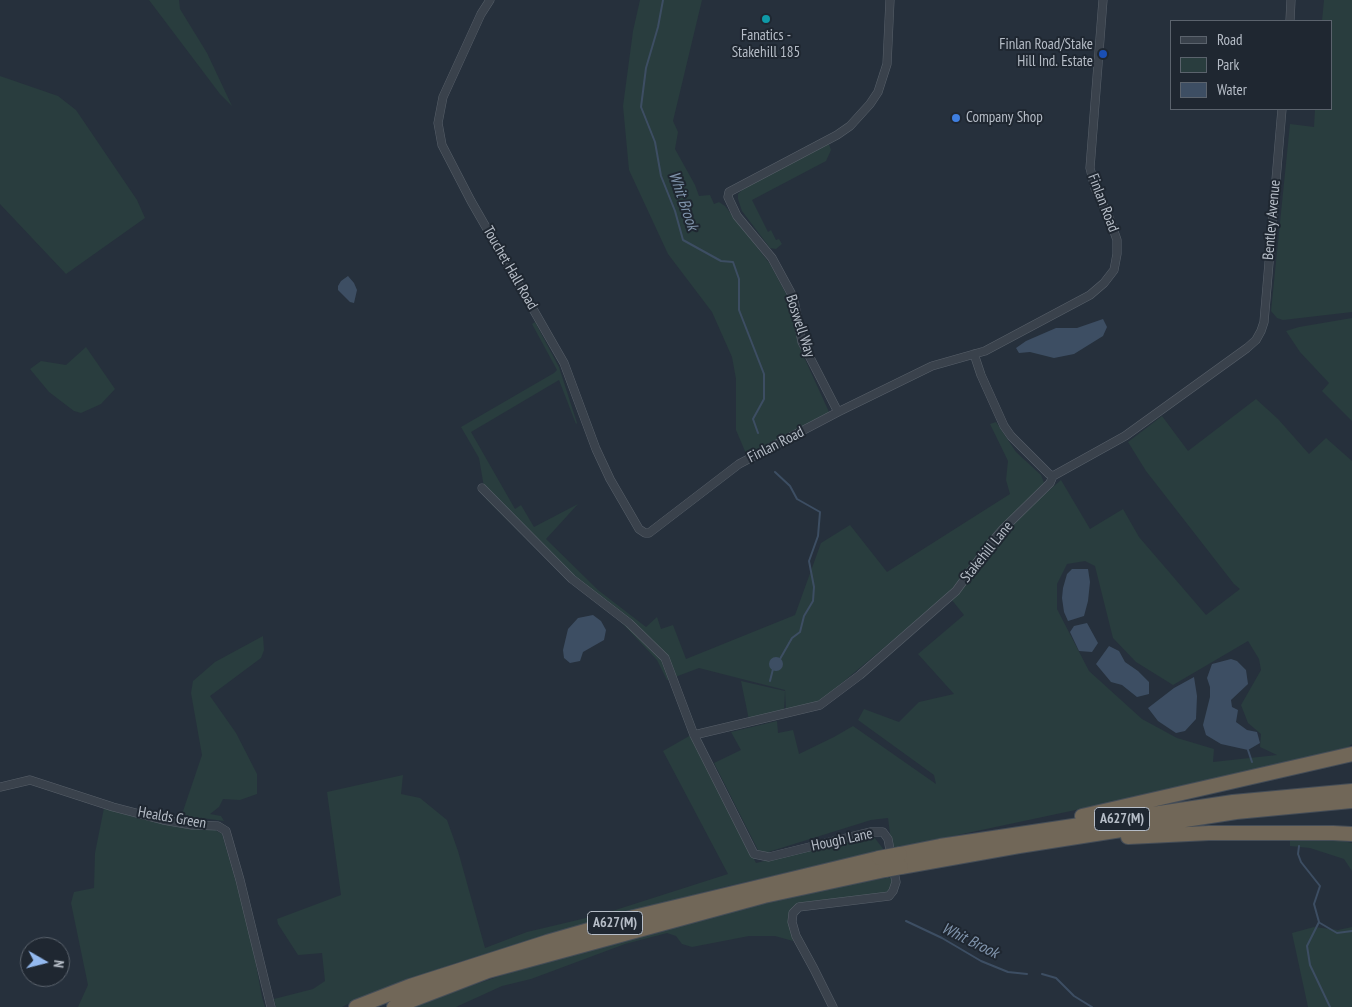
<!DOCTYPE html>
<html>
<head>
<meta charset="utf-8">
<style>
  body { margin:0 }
  #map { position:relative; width:1352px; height:1007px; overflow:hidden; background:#26303c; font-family:"PT Sans Narrow",sans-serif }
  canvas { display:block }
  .legend { position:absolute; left:1170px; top:20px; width:162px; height:90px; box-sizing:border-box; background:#1f2731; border:1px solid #5b636d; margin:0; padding:6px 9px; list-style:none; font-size:15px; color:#b6bdc7 }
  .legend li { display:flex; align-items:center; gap:10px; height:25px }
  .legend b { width:25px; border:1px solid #5b636d }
  .north { position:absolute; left:20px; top:937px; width:50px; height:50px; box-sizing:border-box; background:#1f2731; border:1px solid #5b636d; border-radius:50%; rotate:98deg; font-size:14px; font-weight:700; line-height:20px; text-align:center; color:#b6bdc7 }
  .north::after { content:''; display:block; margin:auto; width:18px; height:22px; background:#93b9ef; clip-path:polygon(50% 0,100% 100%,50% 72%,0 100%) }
</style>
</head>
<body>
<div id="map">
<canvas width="1352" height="1007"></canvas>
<ul class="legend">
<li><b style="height:6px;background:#3a424c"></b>Road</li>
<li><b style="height:14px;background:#293d3e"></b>Park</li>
<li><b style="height:14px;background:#3d4e63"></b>Water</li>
</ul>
<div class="north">N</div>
</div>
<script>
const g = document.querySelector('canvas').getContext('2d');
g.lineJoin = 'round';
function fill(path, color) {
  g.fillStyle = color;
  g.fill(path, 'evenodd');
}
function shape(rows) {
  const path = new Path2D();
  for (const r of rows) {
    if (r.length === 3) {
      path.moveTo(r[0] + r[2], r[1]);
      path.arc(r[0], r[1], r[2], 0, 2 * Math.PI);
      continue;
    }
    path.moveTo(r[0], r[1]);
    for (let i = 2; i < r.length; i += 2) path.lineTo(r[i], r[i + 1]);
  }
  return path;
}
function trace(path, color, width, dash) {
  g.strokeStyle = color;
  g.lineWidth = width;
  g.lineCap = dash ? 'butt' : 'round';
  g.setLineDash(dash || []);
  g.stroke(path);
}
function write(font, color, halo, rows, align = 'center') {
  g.font = font + ' "PT Sans Narrow",sans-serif';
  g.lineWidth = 4;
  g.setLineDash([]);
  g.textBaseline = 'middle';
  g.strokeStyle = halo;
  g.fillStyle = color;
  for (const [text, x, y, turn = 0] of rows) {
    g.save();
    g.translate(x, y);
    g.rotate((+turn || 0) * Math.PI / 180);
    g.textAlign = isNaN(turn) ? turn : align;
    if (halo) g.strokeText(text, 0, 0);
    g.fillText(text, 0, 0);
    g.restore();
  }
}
const green = shape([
  [149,0,179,0,180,9,207,53,232,106,220,94],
  [640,0,702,0,673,121,678,132,675,149,695,185,699,196,710,195,714,204,719,202,725,206,770,264,792,305,799,346,829,412,747,456,736,430,736,379,732,357,712,312,668,254,629,170,623,106,633,31],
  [1324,0,1352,0,1352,312,1283,320,1277,318,1271,311,1290,124,1314,127,1315,109,1331,109,1331,21,1322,21],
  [0,76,58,96,76,110,137,200,145,218,66,274,0,204],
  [829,144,831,150,826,161,752,200,768,232,771,230,776,240,779,239,782,244,776,249,770,248,742,211,738,199,738,194,744,188,757,181],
  [1352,318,1352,421,1322,391,1329,383,1300,352,1286,331,1299,327],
  [535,322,559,367,577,423,576,424,559,380,471,432,515,509,521,505,534,527,578,504,546,539,598,590,646,627,657,617,661,629,673,625,686,659,795,615,821,543,850,525,887,572,1010,494,1006,480,1008,461,990,424,996,422,1016,452,1041,475,1044,483,985,544,954,589,818,703,786,711,785,690,699,668,667,680,657,660,619,620,566,578,486,499,479,458,461,427,554,373,557,370,532,324],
  [86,347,115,389,101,404,81,413,74,411,49,392,30,369,41,361,66,365],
  [1256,399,1278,419,1309,454,1326,438,1352,461,1352,744,1348,747,1307,758,1132,798,892,849,888,818,871,820,765,853,758,850,714,763,741,750,731,732,777,721,778,733,793,730,799,754,834,737,853,726,936,784,934,775,858,720,864,709,899,722,919,702,954,694,918,654,964,615,951,599,1001,536,1024,512,1061,480,1090,529,1123,509,1139,537,1206,615,1240,589,1234,584,1146,471,1128,442,1162,416,1188,451],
  [1085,561,1095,566,1113,638,1136,662,1173,685,1248,641,1259,659,1261,670,1241,705,1248,723,1261,734,1260,747,1277,755,1213,762,1214,749,1177,738,1142,719,1089,671,1057,609,1057,584,1067,564],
  [263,636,264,650,261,658,210,696,236,733,257,774,257,794,240,800,223,799,219,807,210,814,221,816,224,821,202,818,180,820,202,755,191,693,193,681,215,662],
  [741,681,785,691,784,711,749,720],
  [691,735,703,761,756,863,870,836,874,837,884,850,724,887,598,920,453,964,358,999,342,1007,276,1007,274,999,313,989,325,981,322,953,298,955,278,924,277,919,341,895,327,792,403,775,401,794,420,798,447,820,458,851,485,948,527,932,603,914,728,874,663,751],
  [104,808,141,819,182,827,215,830,222,834,249,927,262,997,265,1007,78,1007,88,985,71,903,74,892,94,888,95,853],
  [1290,841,1344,841,1352,843,1352,871,1344,859,1310,848,1290,846],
  [892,877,892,888,885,894,793,906,790,922,793,941,775,936,749,936,692,947,682,944,676,936,667,933,625,944,531,979,502,986,456,1007,408,1007,503,975,587,949,724,912,839,886],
  [1314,927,1338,930,1352,927,1352,1007,1308,1007,1292,933]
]);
const water = shape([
  [348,276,354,283,357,290,354,303,350,302,338,290,338,286,341,281],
  [1103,319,1107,327,1103,336,1074,354,1054,358,1030,352,1019,353,1016,348,1026,341,1056,328,1077,328],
  [1072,569,1088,569,1090,582,1088,601,1084,616,1068,621,1064,612,1062,598,1063,588,1067,574],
  [593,615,601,621,606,630,604,640,583,652,580,661,570,663,564,658,563,650,568,629,578,618],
  [1087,623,1098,643,1092,652,1079,651,1070,632,1074,626],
  [1109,646,1119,651,1125,662,1138,671,1149,682,1149,694,1137,697,1122,685,1111,682,1096,664],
  [776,664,7],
  [1231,659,1237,661,1246,670,1248,684,1231,700,1232,707,1238,710,1236,722,1247,730,1257,732,1260,743,1248,750,1221,744,1206,735,1203,725,1210,697,1210,687,1207,678,1212,664],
  [1194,677,1197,696,1196,719,1185,731,1176,733,1158,721,1148,708,1174,688]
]);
const stream = shape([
  [663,0,658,27,646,68,641,107,655,142,661,176,675,211,683,240,721,261,733,262,739,279,739,310,764,374,764,399,753,419,758,433],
  [775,472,790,486,797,499,820,512,818,536,809,561,814,587,813,601,804,616,800,632,792,638,780,659],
  [770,681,773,669],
  [1248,750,1252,762],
  [1299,846,1298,854,1301,862,1320,886,1314,904,1319,922,1307,946,1310,965,1330,1007],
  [906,921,942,938,981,961,1008,972,1027,974],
  [1320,923,1337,933,1352,931],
  [1042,974,1056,978,1074,996,1092,1007]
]);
const minor = shape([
  [490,0,481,14,443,97,438,123,442,145,471,201,564,363,596,449,610,479,639,529,645,533,649,533,739,464,838,412,932,366,985,351,1090,295,1104,283,1114,270,1117,254,1117,240,1109,217,1095,188,1090,168,1103,0],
  [1290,21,1291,0],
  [974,354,981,375,1004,426,1011,436,1049,474,1053,476],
  [838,412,802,342,794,300,791,293,772,258,737,216,728,197,729,192,837,135,850,126,870,104,878,92,887,64,890,0],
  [482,488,572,579,629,623,665,658,694,735,754,854,769,857,870,832,883,832,888,839,896,882,893,891,889,896,799,907,793,913,792,922,796,936,814,969,833,1007],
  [694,735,820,705,860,675,956,591,991,543,1003,529,1050,483,1053,476,1125,436,1247,348,1256,340,1261,331,1264,322,1282,109],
  [0,787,30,780,113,807,163,820,192,825,218,826,226,831,240,880,271,1007]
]);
const motorway = shape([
  [1082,816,1352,754],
  [1128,837,1209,833,1333,833,1352,834],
  [900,854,940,846,1233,802,1352,791],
  [901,867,1019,846,1236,812,1352,801],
  [356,1007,410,986,547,942,634,917,879,858],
  [394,1007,488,971,764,896,885,870]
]);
const motorwayBridge = shape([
  [879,858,900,854],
  [885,870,901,867]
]);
const markers = [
  [766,19,5,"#0f9aa8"],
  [1103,54,5,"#1a4fb4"],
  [956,118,5,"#3f7fe0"]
];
const shields = [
  [1122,819,55],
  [615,923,55]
];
const shieldNames = [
  ["A627(M)",1122,819],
  ["A627(M)",615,923]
];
const poiNames = [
  ["Fanatics -",766,36],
  ["Stakehill 185",766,53],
  ["Finlan Road/Stake",1093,45,"right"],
  ["Hill Ind. Estate",1093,62,"right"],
  ["Company Shop",966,118,"left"]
];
const streetNames = [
  ["Finlan Road",1103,203,69],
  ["Bentley Avenue",1272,220,-85],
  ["Touchet Hall Road",510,268,60],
  ["Boswell Way",800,326,72],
  ["Finlan Road",776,445,-27],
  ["Stakehill Lane",987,552,-51],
  ["Healds Green",172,818,10],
  ["Hough Lane",842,840,-12]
];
const waterNames = [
  ["Whit Brook",683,201,71],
  ["Whit Brook",970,941,26]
];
fill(green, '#293d3e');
fill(water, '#3d4e63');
trace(stream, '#3d4e63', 2);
trace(minor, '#58606a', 9);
trace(motorway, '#454d57', 16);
trace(minor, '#3a424c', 8);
trace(motorway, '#716758', 14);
trace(motorwayBridge, '#454d57', 16, []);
trace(motorwayBridge, '#716758', 14);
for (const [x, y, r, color] of markers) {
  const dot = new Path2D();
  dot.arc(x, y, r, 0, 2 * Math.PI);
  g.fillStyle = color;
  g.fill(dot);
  trace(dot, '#1f2731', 2);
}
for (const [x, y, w] of shields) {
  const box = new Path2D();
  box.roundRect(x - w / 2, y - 11.5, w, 23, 4);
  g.fillStyle = '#1f2731';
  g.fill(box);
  trace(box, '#b6bdc7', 1);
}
write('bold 14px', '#b6bdc7', null, shieldNames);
write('15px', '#b6bdc7', '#1f2731', poiNames);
write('15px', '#b6bdc7', '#1f2731', streetNames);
write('italic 16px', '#8094ac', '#1f2731', waterNames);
</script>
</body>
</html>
